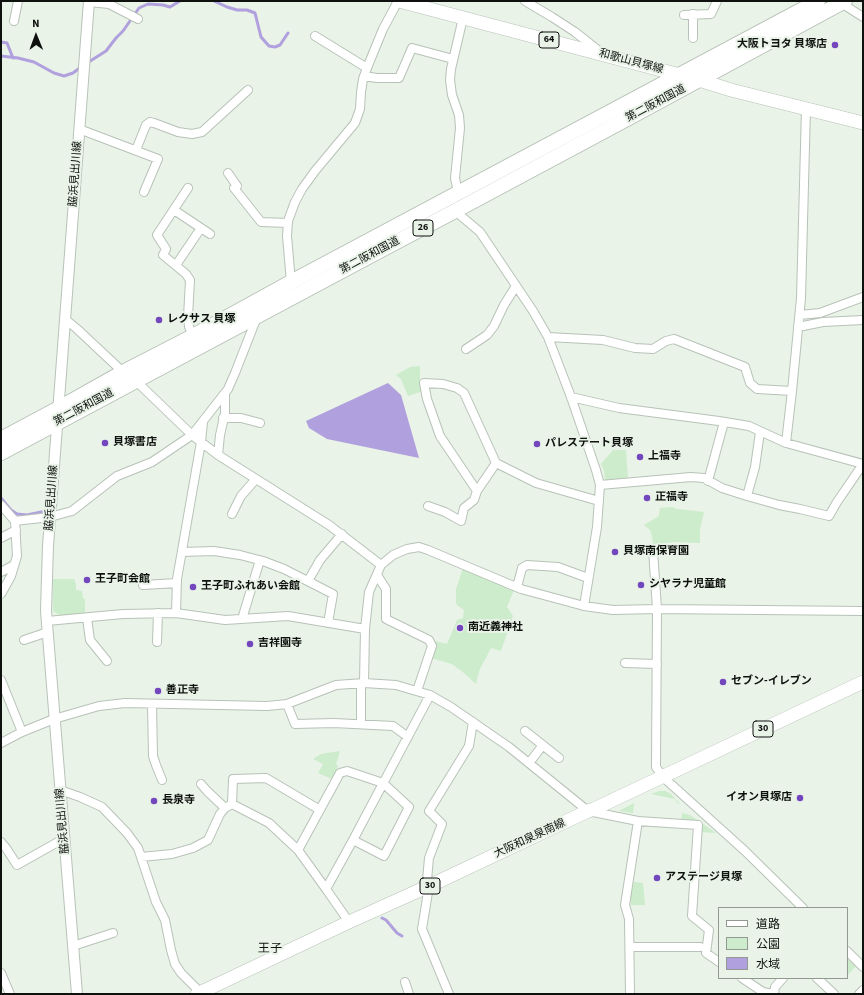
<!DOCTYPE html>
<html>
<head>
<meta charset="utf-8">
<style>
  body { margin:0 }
  #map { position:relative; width:864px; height:995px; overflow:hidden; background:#e9f3e8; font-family:"Source Sans 3","Noto Sans JP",sans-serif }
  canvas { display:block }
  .frame { position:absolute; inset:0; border:2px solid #0e110e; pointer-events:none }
  .legend { position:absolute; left:718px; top:907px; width:130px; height:72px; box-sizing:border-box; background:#e9f3e8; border:1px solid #919991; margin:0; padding:5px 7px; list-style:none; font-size:12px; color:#0e110e }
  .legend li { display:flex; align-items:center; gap:8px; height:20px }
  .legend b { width:20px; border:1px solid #919991 }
  .north { position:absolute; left:16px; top:16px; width:40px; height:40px; -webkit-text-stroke:3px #e9f3e8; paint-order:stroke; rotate:359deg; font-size:11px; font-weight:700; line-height:16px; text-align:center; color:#0e110e }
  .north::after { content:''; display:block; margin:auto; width:14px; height:18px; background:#0e110e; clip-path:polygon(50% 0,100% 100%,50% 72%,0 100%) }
</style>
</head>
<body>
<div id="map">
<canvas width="864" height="995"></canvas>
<div class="frame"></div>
<ul class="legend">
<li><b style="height:5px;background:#fff"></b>道路</li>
<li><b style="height:11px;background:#cceccb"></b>公園</li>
<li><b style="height:11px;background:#b1a0de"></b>水域</li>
</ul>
<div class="north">N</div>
</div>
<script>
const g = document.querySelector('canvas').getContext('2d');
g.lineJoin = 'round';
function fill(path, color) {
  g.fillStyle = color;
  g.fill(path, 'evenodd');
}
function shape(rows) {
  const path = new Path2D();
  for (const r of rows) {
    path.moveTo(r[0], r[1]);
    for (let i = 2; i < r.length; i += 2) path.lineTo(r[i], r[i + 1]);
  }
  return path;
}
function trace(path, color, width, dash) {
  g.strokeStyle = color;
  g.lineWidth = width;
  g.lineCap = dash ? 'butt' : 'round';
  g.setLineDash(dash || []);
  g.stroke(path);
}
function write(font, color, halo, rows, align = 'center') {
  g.font = font + ' "Source Sans 3","Noto Sans JP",sans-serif';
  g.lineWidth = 4;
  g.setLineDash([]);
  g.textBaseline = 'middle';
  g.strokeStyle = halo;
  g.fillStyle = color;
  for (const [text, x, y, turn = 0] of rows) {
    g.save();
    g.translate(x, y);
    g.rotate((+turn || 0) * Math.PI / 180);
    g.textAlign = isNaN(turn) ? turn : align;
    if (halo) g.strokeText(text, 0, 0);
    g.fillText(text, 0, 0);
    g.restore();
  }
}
const green = shape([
  [420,366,420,380,423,391,408,396,401,379,396,375,410,367],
  [613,450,626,450,628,479,605,480,604,471,601,464],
  [672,507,677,509,704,512,700,529,700,543,676,542,653,544,652,536,650,530,644,525,659,516,660,508],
  [463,568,514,590,507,607,513,616,501,651,491,648,479,671,476,684,464,673,452,664,431,658,435,641,447,644,457,620,463,618,464,610,458,606,456,603,456,589],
  [53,579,74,579,76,584,76,590,82,591,83,598,85,599,85,614,59,615,53,611],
  [340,751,336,764,338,766,332,779,318,773,323,764,313,759,321,754],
  [659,791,665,791,671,794,680,804,677,803,675,799,651,794],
  [634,803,633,813,619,811],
  [682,813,690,815,716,833,701,832,681,822],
  [634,882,643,883,645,905,631,905,631,893],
  [847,958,856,966,847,976]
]);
const water = shape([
  [388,383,401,395,419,458,327,439,309,428,306,421]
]);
const stream = shape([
  [214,1,227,7,237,10,247,10,255,13,261,37,269,46,275,47,280,45,288,33],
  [1,42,7,43,13,58],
  [1,56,18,58,34,62,54,73,64,76,73,73,81,67],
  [87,63,106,51,116,38,123,31,139,8,148,4,163,5,170,7,180,1],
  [1,498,11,510,17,514,27,515,46,511],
  [382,918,386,920,397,933,402,936]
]);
const minor = shape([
  [525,1,552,17,575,32,599,51],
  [89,2,109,4,138,19],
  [841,3,863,17],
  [693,14,693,38],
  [684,15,711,14,717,1],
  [14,21,18,1],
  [315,36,367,68],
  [364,76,377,78,399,78,412,48,453,59],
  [79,129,158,159,144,192],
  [136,150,146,125,150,122,154,123,178,132,192,134,202,132,248,90],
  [228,173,237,186,234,188,261,222,288,223],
  [188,188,157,235,166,249,163,255,186,274,190,280,188,317,189,327,193,336],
  [458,193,455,178,460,128,459,115,452,95,450,80,451,69,463,18],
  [174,210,210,234],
  [455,211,480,232,533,311,548,337,571,397,596,470,600,485,597,527,584,606],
  [176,265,201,228],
  [291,282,287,236,288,221,295,202,302,189,315,171,355,123,360,109,361,92,363,79,367,68,383,29,398,1],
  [800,315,820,313,863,297],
  [65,319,76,328,123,372],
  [798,327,823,322,863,320],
  [548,337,603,340,635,348,653,349,666,341,674,339,745,367,750,383,757,389,792,391],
  [466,349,487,335,494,326,504,305,516,286],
  [136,381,192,435,201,442,218,455,329,525,381,565],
  [571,397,619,408,719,421,749,426,786,443,863,464],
  [223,418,241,418,260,423],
  [786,443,792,391,801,298,806,108],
  [218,455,220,435,225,413,225,393],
  [496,463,477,491,440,436,427,399,424,383,443,384,457,388,464,393,496,463,536,483,599,501],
  [708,481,724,422],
  [600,485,691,477,704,478,722,488,747,496,779,505,800,509,829,516,837,502,863,464],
  [747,496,755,467,760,432],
  [1,505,15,521,17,556,11,576,1,594],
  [428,506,445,512,461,521,464,508,474,500,477,491],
  [232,514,241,496,256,479],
  [15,521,50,517,72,511,117,476,152,462,192,435,228,389,235,373,257,317],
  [1,538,16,530],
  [653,550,657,609,656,767,663,777,745,851,803,908],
  [182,552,214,551,240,555,263,561,284,569,333,594,328,623],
  [1,572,14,565],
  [377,575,386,589,386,619,429,640,432,646,417,691],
  [308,581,320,560,342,534],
  [143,585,177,583],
  [517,587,522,568,527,565,558,567,588,578],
  [176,613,177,579,201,442,203,422],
  [87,618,90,640,107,661],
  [242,619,260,560],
  [47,621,123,614,176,613,225,620,288,616,365,629],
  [24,640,48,632],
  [157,642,158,613],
  [625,663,657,664],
  [1,680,22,732],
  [361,683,361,724],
  [364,683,365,629,369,592,381,565,393,555,407,549,419,547,428,550,521,589,584,606,613,610,657,609,863,611],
  [152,704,153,756,156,765,162,780],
  [287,704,295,724,334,723,393,726,408,737],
  [525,731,559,758],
  [1,743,22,732,54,719,99,706,125,703,267,706,287,704,336,685,364,683,396,685,430,695,451,707,509,747,588,811,638,821,625,905,629,919,630,994],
  [529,763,543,745],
  [201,784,207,791,225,808],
  [60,790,80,797,102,807,127,833,138,848,156,902,165,920,171,950,175,964,181,973,200,992,200,994],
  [232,804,269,823,298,850,326,889],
  [232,804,233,779,266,778,320,810],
  [638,821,698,825,692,916,709,930,706,953,719,962],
  [1,842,6,848,17,865,65,838],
  [298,850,340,773,347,771,383,783,409,807,384,856,353,840],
  [141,857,172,854,193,848,208,840,220,814,225,808,232,804],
  [349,922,326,889,353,840,430,695],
  [73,946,113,933],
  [630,947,700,947],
  [847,951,863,967],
  [1,973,10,994],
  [742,978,763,992,773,994],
  [817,978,834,994],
  [405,982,409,994],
  [449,994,422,929,429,886,427,880,429,858,442,824,429,811,469,746,473,722],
  [774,994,775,987,783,978],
  [859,994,863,990]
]);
const tertiary = shape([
  [77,994,46,611,48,546,89,1]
]);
const primary = shape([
  [399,1,699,80,731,90,863,123],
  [197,994,349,922,429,886,588,811,594,809,863,682]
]);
const trunk = shape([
  [1,439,59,408,123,372,193,336,291,282,818,1],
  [1,453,370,256,455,211,625,120,845,1]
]);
const markers = [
  [835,45,4,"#7446be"],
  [159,320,4,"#7446be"],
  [105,443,4,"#7446be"],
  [537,444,4,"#7446be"],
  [640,457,4,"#7446be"],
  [647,498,4,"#7446be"],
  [615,552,4,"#7446be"],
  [87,580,4,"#7446be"],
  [641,585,4,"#7446be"],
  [193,587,4,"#7446be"],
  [460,628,4,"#7446be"],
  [250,644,4,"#7446be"],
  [723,682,4,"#7446be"],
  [158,691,4,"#7446be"],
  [800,798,4,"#7446be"],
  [154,801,4,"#7446be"],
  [657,878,4,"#7446be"]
];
const shields = [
  [549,40,20],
  [423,228,20],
  [763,729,20],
  [430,886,20]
];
const shieldNames = [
  ["64",549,40],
  ["26",423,228],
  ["30",763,729],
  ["30",430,886]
];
const poiNames = [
  ["大阪トヨタ 貝塚店",827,45,"right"],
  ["レクサス 貝塚",167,320],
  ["貝塚書店",113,443],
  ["パレステート貝塚",545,444],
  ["上福寺",648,457],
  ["正福寺",655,498],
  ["貝塚南保育園",623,552],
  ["王子町会館",95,580],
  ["シヤラナ児童館",649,585],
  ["王子町ふれあい会館",201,587],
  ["南近義神社",468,628],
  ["吉祥園寺",258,644],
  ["セブン-イレブン",731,682],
  ["善正寺",166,691],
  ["イオン貝塚店",792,798,"right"],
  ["長泉寺",162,801],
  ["アステージ貝塚",665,878]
];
const streetNames = [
  ["和歌山貝塚線",631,62,15],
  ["第二阪和国道",656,104,-28],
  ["脇浜見出川線",76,174,-86],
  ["第二阪和国道",370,256,-28],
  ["第二阪和国道",84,408,-28],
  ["脇浜見出川線",52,498,-86],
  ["脇浜見出川線",63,821,-95],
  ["大阪和泉泉南線",530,839,-25]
];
const neighbourhoodNames = [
  ["王子",270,949]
];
fill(green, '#cceccb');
fill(water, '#b1a0de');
trace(stream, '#b1a0de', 3);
trace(minor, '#b8c2b8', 10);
trace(tertiary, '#b8c2b8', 12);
trace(primary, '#b8c2b8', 14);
trace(trunk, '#b8c2b8', 16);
trace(minor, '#fff', 8);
trace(tertiary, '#fff', 10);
trace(primary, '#fff', 13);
trace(trunk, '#fff', 14);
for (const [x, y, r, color] of markers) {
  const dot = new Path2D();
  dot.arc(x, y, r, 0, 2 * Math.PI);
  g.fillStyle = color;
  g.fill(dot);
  trace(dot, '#e9f3e8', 1.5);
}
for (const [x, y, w] of shields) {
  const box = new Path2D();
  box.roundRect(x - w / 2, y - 8, w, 16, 3);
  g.fillStyle = '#e9f3e8';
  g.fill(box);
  trace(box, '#0e110e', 1);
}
write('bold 10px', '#0e110e', null, shieldNames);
write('bold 11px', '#0e110e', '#e9f3e8', poiNames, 'left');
write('11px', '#0e110e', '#e9f3e8', streetNames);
write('12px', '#0e110e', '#e9f3e8', neighbourhoodNames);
</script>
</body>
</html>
